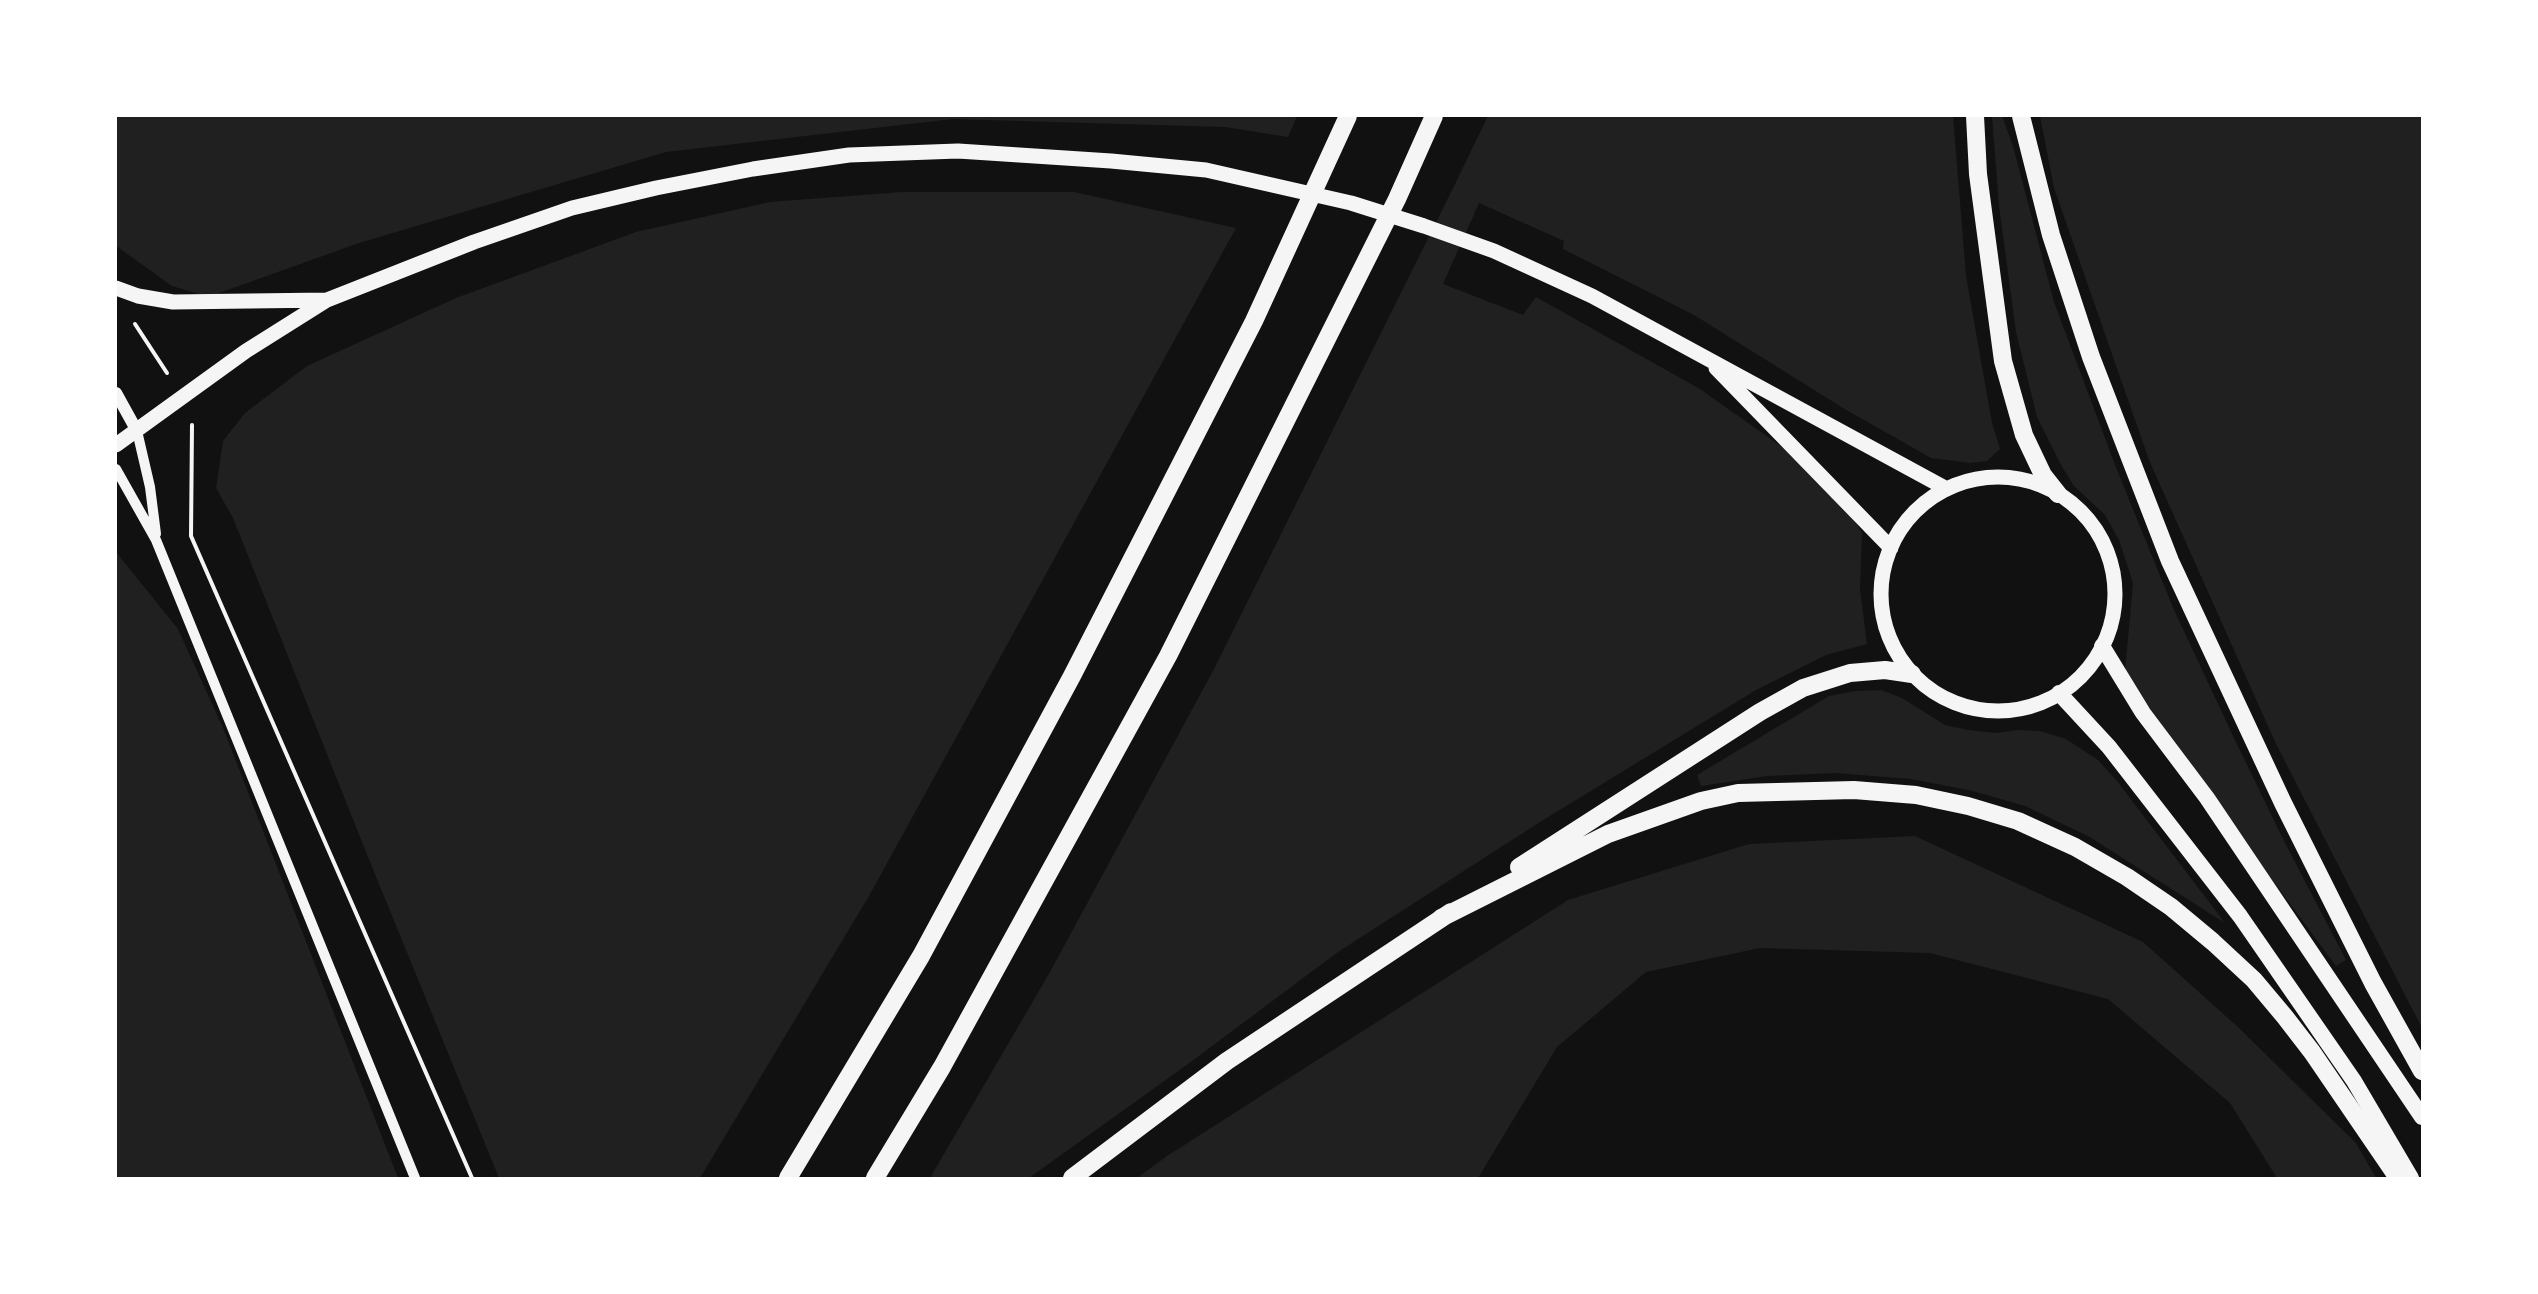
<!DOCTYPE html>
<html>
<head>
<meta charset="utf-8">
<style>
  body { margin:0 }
  #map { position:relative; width:2538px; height:1294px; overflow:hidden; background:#111; font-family:"PT Sans",sans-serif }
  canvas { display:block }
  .frame { position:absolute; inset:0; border:117px solid #fff; pointer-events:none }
</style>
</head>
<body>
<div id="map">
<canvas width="2538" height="1294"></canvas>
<div class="frame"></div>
</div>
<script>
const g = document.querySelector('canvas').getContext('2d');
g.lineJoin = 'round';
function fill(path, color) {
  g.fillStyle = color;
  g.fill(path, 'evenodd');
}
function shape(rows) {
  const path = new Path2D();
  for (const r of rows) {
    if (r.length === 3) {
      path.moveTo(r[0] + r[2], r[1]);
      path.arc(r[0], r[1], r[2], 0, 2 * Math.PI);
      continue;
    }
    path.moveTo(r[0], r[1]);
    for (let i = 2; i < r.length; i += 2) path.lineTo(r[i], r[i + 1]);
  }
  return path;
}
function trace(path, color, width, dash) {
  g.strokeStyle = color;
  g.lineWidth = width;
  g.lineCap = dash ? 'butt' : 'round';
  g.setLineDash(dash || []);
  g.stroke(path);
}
const green = shape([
  [116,116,1297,116,1288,137,1225,127,953,119,666,152,359,243,208,297,172,286,116,246],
  [1488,116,1953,116,1966,276,1992,423,2000,449,1987,461,1970,463,1931,458,1843,408,1694,315,1563,249,1564,241,1479,203,1443,284,1523,315,1536,297,1700,389,1816,471,1844,504,1862,533,1860,589,1867,644,1826,655,1756,690,1540,822,1338,952,1188,1064,1029,1178,930,1178,1050,972,1214,669,1456,182],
  [1992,116,2002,116,2013,146,2054,302,2117,470,2174,610,2234,738,2284,841,2346,960,2336,966,2137,697,2125,672,2133,583,2119,540,2105,515,2073,485,2060,463,2037,417,2016,332,1999,206],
  [2040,116,2422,116,2422,1028,2276,744,2149,460,2054,188],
  [902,192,1074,192,1236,228,869,896,700,1178,499,1178,366,852,233,518,216,488,223,441,245,413,307,366,456,298,636,232,770,202],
  [116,552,178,629,223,728,398,1178,116,1178],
  [1881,690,1902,698,1945,725,1968,730,1996,733,2017,730,2040,731,2066,739,2098,760,2117,781,2225,923,2088,836,2025,806,1973,791,1911,779,1835,773,1767,776,1701,786,1697,775,1829,696,1855,691],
  [1915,836,2143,942,2239,1028,2356,1143,2376,1178,2277,1178,2230,1103,2108,999,1930,953,1760,948,1646,972,1557,1047,1478,1178,1137,1178,1167,1156,1568,900,1749,844]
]);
const path = shape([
  [135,324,167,373],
  [192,425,191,536,472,1178]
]);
const tertiary = shape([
  [137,431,150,487,156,534],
  [116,469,156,540,415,1178]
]);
const secondary = shape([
  [116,393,137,431]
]);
const primary = shape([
  [116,288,138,296,173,302,327,300],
  [1716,368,1891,548],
  [116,445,246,351,327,300,474,242,572,208,656,188,753,169,849,155,958,151,1111,161,1206,170,1351,203,1424,226,1494,251,1592,296,1947,489],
  [1998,594,117]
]);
const trunk = shape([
  [2102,646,2143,713,2207,798,2422,1117],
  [2059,693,2109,747,2240,916,2354,1081,2411,1178]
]);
const motorway = shape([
  [1975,116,1978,174,2003,361,2024,435,2043,475,2058,494],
  [2021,116,2051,235,2091,357,2170,561,2283,803,2373,983,2422,1071],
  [1519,867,1760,712,1803,688,1850,673,1885,670,1912,674],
  [1441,918,1608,834,1701,801,1738,793,1854,790,1916,795,1968,806,2018,821,2075,847,2127,877,2171,907,2213,942,2254,980,2285,1017,2312,1052,2398,1178],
  [788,1178,921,956,1072,676,1254,321,1348,116],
  [875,1178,942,1067,1168,656,1397,199,1434,116],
  [1072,1178,1227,1061,1451,912]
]);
fill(green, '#202020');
trace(path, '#f5f5f5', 4);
trace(tertiary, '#f5f5f5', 10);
trace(secondary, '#f5f5f5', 12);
trace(primary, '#f5f5f5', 15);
trace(trunk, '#f5f5f5', 16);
trace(motorway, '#f5f5f5', 18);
</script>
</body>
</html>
